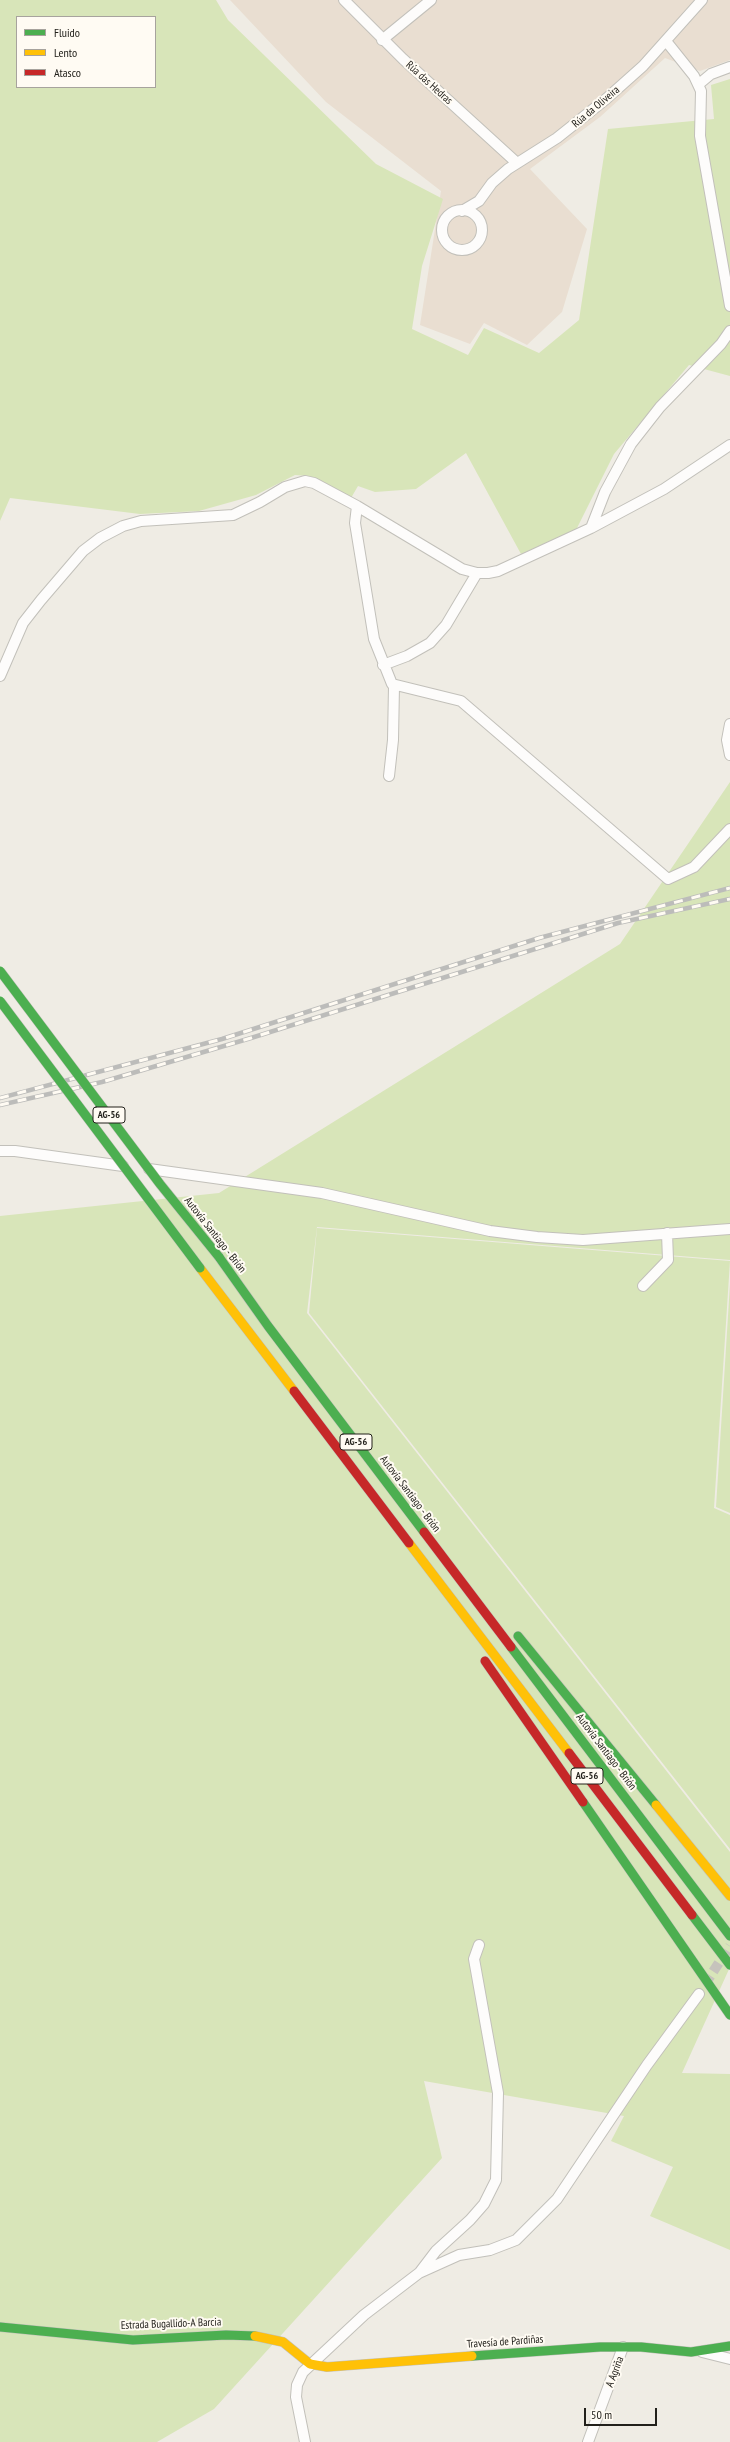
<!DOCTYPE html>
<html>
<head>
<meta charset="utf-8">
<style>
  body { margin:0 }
  #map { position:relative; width:730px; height:2442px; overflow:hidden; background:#efece4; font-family:"PT Sans Narrow",sans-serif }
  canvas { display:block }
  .legend { position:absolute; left:16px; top:16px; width:140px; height:72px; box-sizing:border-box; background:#fffbf3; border:1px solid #a7a39d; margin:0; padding:5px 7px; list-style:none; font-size:12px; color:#22201b }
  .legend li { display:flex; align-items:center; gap:8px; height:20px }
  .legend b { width:20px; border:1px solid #a7a39d }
  .scale { position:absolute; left:584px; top:2408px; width:73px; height:18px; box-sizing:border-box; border:2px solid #22201b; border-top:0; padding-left:5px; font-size:12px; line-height:14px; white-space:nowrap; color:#22201b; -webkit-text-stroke:3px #fffbf3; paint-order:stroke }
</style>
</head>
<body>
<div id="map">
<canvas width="730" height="2442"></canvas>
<ul class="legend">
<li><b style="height:5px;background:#4caf50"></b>Fluido</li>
<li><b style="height:5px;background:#ffc107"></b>Lento</li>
<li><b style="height:5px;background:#c62828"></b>Atasco</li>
</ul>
<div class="scale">50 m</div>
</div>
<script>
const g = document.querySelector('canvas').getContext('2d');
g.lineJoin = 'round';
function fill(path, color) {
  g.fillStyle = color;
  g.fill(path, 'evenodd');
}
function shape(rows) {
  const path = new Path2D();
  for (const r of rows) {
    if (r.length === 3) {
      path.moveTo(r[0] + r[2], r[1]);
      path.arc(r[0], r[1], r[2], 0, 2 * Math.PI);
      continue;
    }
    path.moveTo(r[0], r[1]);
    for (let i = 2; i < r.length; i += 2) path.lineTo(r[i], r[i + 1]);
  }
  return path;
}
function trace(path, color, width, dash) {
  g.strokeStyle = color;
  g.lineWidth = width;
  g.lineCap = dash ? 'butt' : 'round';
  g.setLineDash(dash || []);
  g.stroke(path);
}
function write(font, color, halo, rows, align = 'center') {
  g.font = font + ' "PT Sans Narrow",sans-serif';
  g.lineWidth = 4;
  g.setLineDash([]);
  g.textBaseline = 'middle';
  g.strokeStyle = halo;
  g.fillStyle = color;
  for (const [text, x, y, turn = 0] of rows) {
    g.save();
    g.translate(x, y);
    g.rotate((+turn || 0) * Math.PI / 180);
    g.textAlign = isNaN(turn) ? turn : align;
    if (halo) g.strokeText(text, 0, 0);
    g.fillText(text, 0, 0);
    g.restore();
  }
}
const industrial = shape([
  [230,0,730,0,730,60,700,71,665,58,600,117,530,169,587,229,562,312,527,345,484,323,470,344,420,325,441,191,326,102]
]);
const green = shape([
  [0,0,216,0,228,20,376,164,443,199,422,266,412,329,468,355,484,328,539,353,579,320,608,129,714,119,711,85,730,79,730,376,689,365,614,454,576,530,521,554,466,453,416,489,375,492,358,486,351,498,309,476,295,475,256,495,199,511,140,514,10,498,0,521],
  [17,17,155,17,155,87,17,87],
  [730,782,730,1260,317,1227,307,1313,730,1852,730,1967,682,2073,730,2074,730,2250,650,2216,673,2167,611,2141,624,2116,424,2081,442,2158,214,2409,157,2442,0,2442,0,1216,219,1193,620,944],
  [317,1228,730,1261,714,1508,730,1515,730,1849,309,1313],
  [730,1284,730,1513,716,1507]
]);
const streetTunnel = shape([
  [705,1984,730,1946]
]);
const street = shape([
  [344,0,403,59,517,163],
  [382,40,431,0],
  [666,41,694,76,701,91,700,136,730,306],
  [699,84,711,74,730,67],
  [462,230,20],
  [462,211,479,201,492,183,508,169,557,138,606,99,643,66,702,0],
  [357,506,355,523,374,639,392,684,461,701,668,879,694,867,730,829],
  [591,528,605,492,631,444,660,407,721,344,730,331],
  [383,665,407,656,430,643,446,625,477,573],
  [0,676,23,623,41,600,83,551,100,538,123,526,141,521,233,515,260,502,285,487,305,481,314,483,357,506,462,569,477,573,488,573,498,571,591,528,664,489,730,445],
  [730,724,727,740,730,755],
  [389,776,393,740,394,686],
  [0,1151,15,1151,123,1166],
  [149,1169,322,1193,490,1231,537,1237,583,1240,730,1229],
  [643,1286,668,1260,667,1233],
  [420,2272,436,2251,470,2220,484,2204,496,2180,498,2093,474,1959,479,1945],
  [702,2352,730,2359],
  [305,2442,296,2397,297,2385,303,2372,364,2315,419,2273,459,2255,490,2250,516,2240,557,2199,647,2065,699,1994],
  [588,2442,623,2347]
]);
const fast = shape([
  [219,1257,268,1326,424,1532],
  [518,1636,656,1805],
  [511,1647,730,1936],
  [583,1802,730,2015],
  [692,1915,730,1965],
  [0,2327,133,2340,226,2335,255,2336],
  [472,2356,600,2347,641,2347,691,2352,730,2346]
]);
const slow = shape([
  [200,1268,294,1391],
  [409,1543,569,1753],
  [656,1805,730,1896],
  [255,2336,283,2342,310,2364,327,2367,472,2356]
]);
const jam = shape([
  [294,1391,409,1543],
  [424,1532,511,1647],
  [485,1661,583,1802],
  [569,1753,692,1915]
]);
const rail = shape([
  [0,1098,222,1039,539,938,730,888],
  [0,1105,102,1082,251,1038,618,923,730,899]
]);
const fastBridge = shape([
  [0,971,160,1184,219,1257],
  [0,1001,200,1268]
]);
const shields = [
  [109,1115,32],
  [356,1442,32],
  [587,1776,32]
];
const shieldNames = [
  ["AG-56",109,1115],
  ["AG-56",356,1442],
  ["AG-56",587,1776]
];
const streetNames = [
  ["Rúa das Hedras",429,83,42],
  ["Rúa da Oliveira",596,107,-40],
  ["Autovía Santiago - Brión",215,1235,52],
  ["Autovía Santiago - Brión",410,1494,53],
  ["Autovía Santiago - Brión",606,1752,53],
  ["Estrada Bugallido-A Barcia",171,2324,-2],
  ["Travesía de Pardiñas",505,2342,-4],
  ["A Agriña",615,2372,-69]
];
fill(industrial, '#e9ded1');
fill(green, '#d8e5b9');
trace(streetTunnel, '#c6c3bc', 10, [10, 5]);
trace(street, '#c2c0ba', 12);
trace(fast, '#c2c0ba', 10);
trace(slow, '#c2c0ba', 10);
trace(jam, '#c2c0ba', 10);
trace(street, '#fdfcfb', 10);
trace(fast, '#4caf50', 9);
trace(slow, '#ffc107', 9);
trace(jam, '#c62828', 9);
trace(rail, '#bcbcba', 4.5);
trace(rail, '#fffbf3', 3, [9]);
trace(fastBridge, '#c2c0ba', 10, []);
trace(fastBridge, '#4caf50', 9);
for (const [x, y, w] of shields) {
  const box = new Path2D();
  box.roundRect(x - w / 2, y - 8, w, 16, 3);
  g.fillStyle = '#fffbf3';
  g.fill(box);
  trace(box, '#22201b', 1);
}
write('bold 10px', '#22201b', null, shieldNames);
write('11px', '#22201b', '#fffbf3', streetNames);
</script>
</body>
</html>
